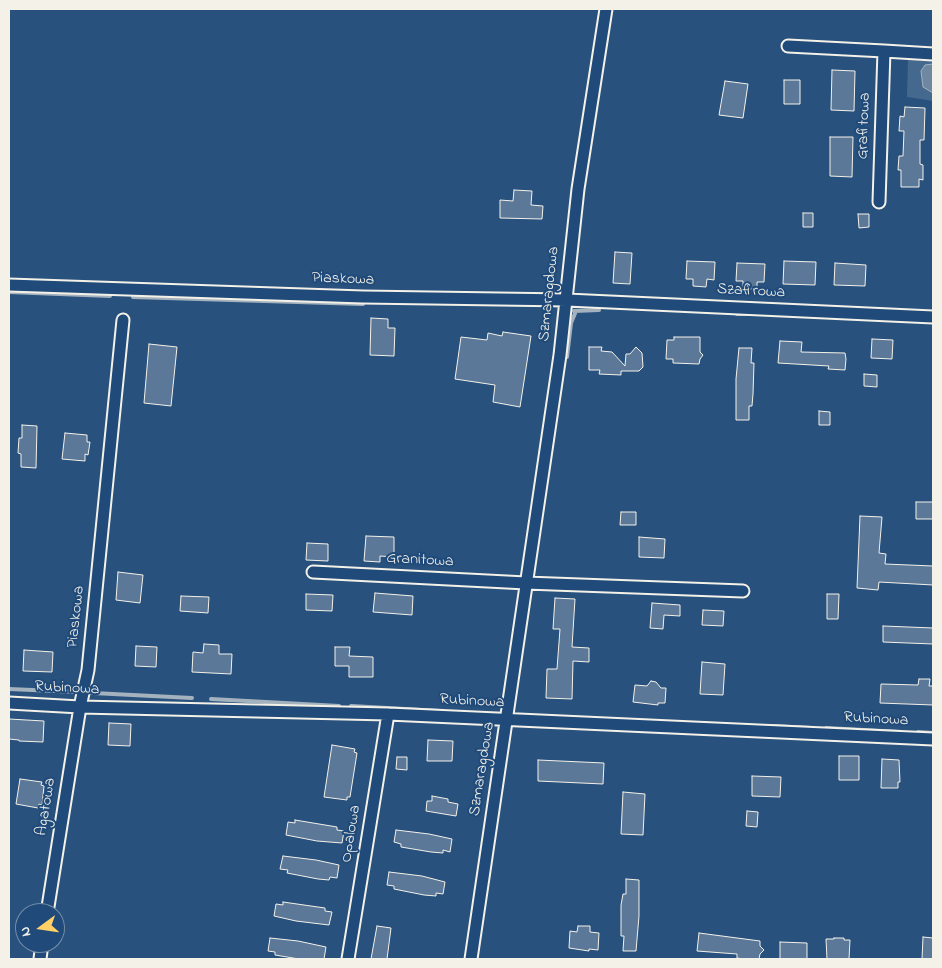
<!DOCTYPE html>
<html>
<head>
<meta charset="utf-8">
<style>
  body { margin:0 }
  #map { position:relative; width:942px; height:968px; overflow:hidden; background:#28517e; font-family:"Indie Flower",sans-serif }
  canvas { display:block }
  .frame { position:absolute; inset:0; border:10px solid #f4f1e8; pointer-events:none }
  .north { position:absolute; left:15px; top:903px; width:50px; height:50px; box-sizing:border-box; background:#1f4a7a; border:1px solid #748da6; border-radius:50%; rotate:256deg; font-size:14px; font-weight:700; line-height:20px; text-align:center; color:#f4f1e8 }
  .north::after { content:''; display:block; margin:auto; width:18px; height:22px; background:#ffd166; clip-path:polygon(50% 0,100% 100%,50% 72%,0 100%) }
</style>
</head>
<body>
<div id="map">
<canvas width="942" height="968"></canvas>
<div class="frame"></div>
<div class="north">N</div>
</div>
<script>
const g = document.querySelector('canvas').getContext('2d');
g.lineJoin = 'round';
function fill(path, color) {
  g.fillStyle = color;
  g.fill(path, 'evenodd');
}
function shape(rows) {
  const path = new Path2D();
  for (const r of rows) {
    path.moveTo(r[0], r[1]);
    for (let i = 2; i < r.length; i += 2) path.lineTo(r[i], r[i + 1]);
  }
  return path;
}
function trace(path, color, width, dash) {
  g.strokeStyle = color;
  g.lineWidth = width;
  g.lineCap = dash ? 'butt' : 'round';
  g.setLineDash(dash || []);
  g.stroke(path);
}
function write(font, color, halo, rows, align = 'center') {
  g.font = font + ' "Indie Flower",sans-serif';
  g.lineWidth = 4;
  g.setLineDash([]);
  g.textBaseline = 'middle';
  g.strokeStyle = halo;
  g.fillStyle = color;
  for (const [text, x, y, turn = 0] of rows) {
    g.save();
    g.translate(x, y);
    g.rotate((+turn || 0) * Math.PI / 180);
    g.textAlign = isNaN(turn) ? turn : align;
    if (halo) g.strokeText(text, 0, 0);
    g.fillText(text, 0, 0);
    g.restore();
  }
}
const green = shape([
  [908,59,933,61,933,101,907,97]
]);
const water = shape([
  [933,64,933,93,923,87,921,71,925,65,933,64]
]);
const stream = shape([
  [9,292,110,296],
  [133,297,363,304],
  [574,311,599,310],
  [737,314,749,314],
  [567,357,571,323,576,311],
  [9,689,79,692],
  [93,693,192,698],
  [211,699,339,706],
  [351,706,441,711],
  [772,726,812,728],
  [826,728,901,732],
  [918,732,933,733]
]);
const building = shape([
  [832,70,855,71,854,111,831,110,832,70],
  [784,80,800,80,800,104,784,104,784,80],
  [725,81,748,84,743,118,719,115,725,81],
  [905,107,925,108,924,140,920,140,920,164,923,165,923,180,919,179,919,187,901,187,901,170,898,170,899,156,903,156,904,131,899,131,900,116,904,117,905,107],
  [830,137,853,137,852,177,830,176,830,137],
  [514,190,532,191,531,205,543,206,542,219,500,218,500,200,513,201,514,190],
  [803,213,813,213,813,227,803,227,803,213],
  [858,214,869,214,869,227,859,228,858,214],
  [615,252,632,253,630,284,613,283,615,252],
  [687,261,715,262,714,280,707,279,706,287,693,286,693,279,686,279,687,261],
  [784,261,816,262,815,285,783,284,784,261],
  [737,263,765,264,764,282,757,282,757,289,743,289,743,281,736,281,737,263],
  [835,263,866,265,865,286,834,285,835,263],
  [371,318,388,319,388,328,395,328,394,356,370,355,371,318],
  [503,332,531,336,520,407,493,402,495,385,455,379,461,337,487,340,488,333,502,336,503,332],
  [674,337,700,337,700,352,703,355,700,359,699,364,673,363,673,359,666,359,667,340,674,340,674,337],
  [872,339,893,340,892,359,871,358,872,339],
  [780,341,802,342,801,352,845,353,846,359,845,370,828,369,829,366,778,363,780,341],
  [149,344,177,347,171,406,144,403,149,344],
  [589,347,602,347,601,351,612,352,625,366,626,354,630,354,636,347,642,353,643,367,639,371,621,371,621,375,599,374,600,370,589,370,589,347],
  [739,348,752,348,751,363,754,363,753,394,752,406,749,406,749,420,736,420,736,379,739,348],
  [864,374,877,375,877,387,864,386,864,374],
  [819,411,830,412,830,425,819,425,819,411],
  [22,425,37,426,36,468,21,467,21,454,18,453,19,438,22,438,22,425],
  [65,433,87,435,87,442,90,442,88,455,85,454,85,461,62,459,65,433],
  [916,502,933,502,933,519,916,519,916,502],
  [621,512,636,512,636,525,620,525,621,512],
  [860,516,882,517,879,553,886,554,885,564,933,566,933,585,879,582,878,590,857,588,860,516],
  [366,536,394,537,394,557,380,556,380,562,364,561,366,536],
  [639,537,665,539,664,558,639,557,639,537],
  [307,543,328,544,328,561,306,560,307,543],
  [118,572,143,575,140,603,116,600,118,572],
  [375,593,413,596,412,615,373,612,375,593],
  [306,594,333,595,332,611,306,610,306,594],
  [827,594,839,594,838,619,827,619,827,594],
  [181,596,209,597,208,613,180,611,181,596],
  [555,598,575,599,572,647,589,648,589,662,573,661,572,699,546,698,547,669,557,669,560,629,553,629,555,598],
  [652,603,680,605,680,616,664,615,663,629,650,628,652,603],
  [703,610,724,611,723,626,702,625,703,610],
  [883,626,933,628,933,644,883,642,883,626],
  [204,644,219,645,219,654,232,654,231,674,192,672,193,652,203,653,204,644],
  [136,646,157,647,156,667,135,666,136,646],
  [335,647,350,647,349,656,373,657,373,677,349,677,349,666,335,666,335,647],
  [24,650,53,652,52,672,23,671,24,650],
  [702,662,725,664,723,695,700,694,702,662],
  [919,679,930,679,929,686,933,686,933,705,880,703,881,684,918,685,919,679],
  [651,681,656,682,661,688,666,688,665,703,658,703,658,705,633,702,635,685,647,686,651,681],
  [9,719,44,721,43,742,19,741,19,740,9,739,9,719],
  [109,723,131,724,130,746,108,745,109,723],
  [428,740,453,741,452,761,427,761,428,740],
  [332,745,355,749,354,752,357,753,350,797,347,797,347,800,324,797,332,745],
  [839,756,859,756,859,780,839,780,839,756],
  [397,757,407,757,407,770,396,769,397,757],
  [882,759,899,760,900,782,898,782,898,788,881,788,882,759],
  [538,760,604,763,603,784,538,781,538,760],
  [752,776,781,777,780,797,752,796,752,776],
  [20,779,42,782,41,785,44,786,42,805,39,804,38,808,16,804,20,779],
  [623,792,645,794,643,835,621,834,623,792],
  [432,796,448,799,448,802,458,804,456,816,426,811,427,801,432,801,432,796],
  [747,811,758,812,757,827,746,826,747,811],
  [295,820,337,827,337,830,344,831,342,843,317,841,286,835,288,822,295,823,295,820],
  [396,830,429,834,452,839,450,852,443,850,443,853,431,852,401,847,401,844,394,842,396,830],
  [283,856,316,860,339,865,337,878,330,877,329,880,318,879,287,873,288,870,280,869,283,856],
  [389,872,422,876,445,882,443,894,436,893,436,896,424,895,394,889,394,886,387,885,389,872],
  [626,879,639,880,639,916,636,951,623,951,624,936,621,936,621,905,623,894,626,894,626,879],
  [283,902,325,908,325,911,332,912,329,925,296,921,274,916,276,904,283,905,283,902],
  [377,926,391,928,387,959,371,959,377,926],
  [578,926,590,926,590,932,599,933,598,950,589,949,589,951,569,948,570,931,577,932,578,926],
  [699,933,760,941,760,946,764,950,760,954,759,959,744,959,737,958,737,954,697,951,699,933],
  [923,937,933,938,933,959,922,959,923,937],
  [270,938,298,941,326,947,324,959,299,959,275,955,275,952,268,951,270,938],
  [834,938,844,938,844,940,850,940,849,959,827,959,826,939,834,939,834,938],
  [780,942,807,943,807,959,780,959,780,942]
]);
const minor = shape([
  [788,46,884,51],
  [879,202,884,51,933,54],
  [9,285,363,297,567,300,933,317],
  [313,572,526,583,743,591],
  [9,703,80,707,388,714,933,739],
  [47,913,80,707,88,670,123,320],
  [40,959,42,943],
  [348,959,388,714],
  [471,959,560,355,578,189,606,9]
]);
const streetNames = [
  ["Grafitowa",865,126,-88],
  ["Piaskowa",343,280,2],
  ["Szafirowa",751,292,3],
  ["Szmaragdowa",550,294,-84],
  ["Granitowa",420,561,3],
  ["Piaskowa",77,617,-84],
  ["Rubinowa",67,689,3],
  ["Rubinowa",472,702,3],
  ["Rubinowa",876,720,3],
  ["Szmaragdowa",483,769,-81],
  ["Agatowa",47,807,-81],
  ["Opalowa",352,834,-81]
];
fill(green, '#45688e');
fill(water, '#6e88a2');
trace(water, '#a4b2be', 1);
trace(stream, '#a4b2be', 4);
fill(building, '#5b7899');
trace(building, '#f4f1e8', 1);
trace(minor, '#f4f1e8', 15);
trace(minor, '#1f4a7a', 11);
write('16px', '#f4f1e8', '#1f4a7a', streetNames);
</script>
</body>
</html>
